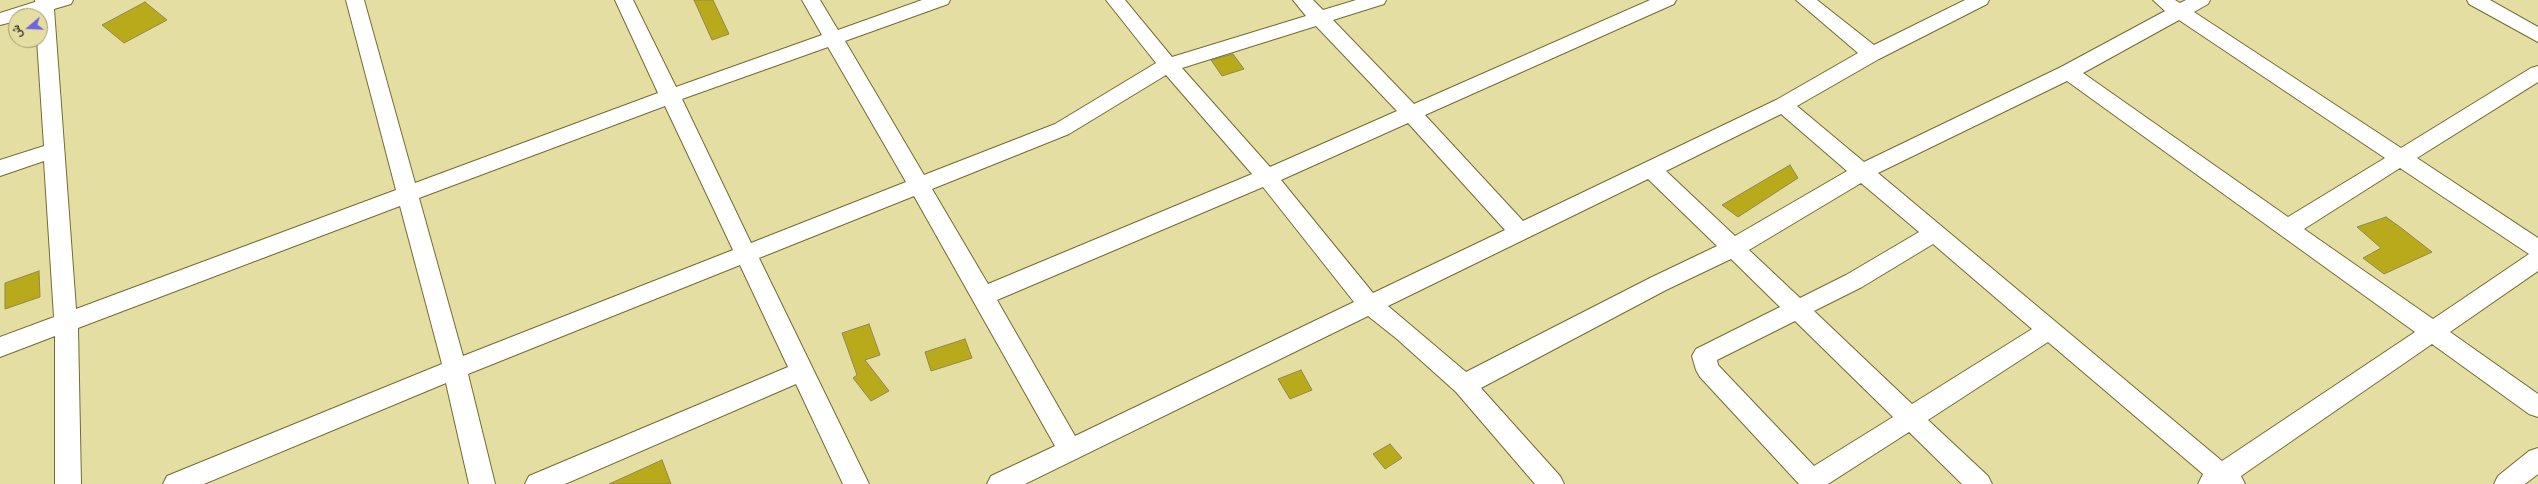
<!DOCTYPE html>
<html>
<head>
<meta charset="utf-8">
<style>
  body { margin:0 }
  #map { position:relative; width:2538px; height:484px; overflow:hidden; background:#e4dea2; font-family:Overpass,Vazirmatn,sans-serif }
  canvas { display:block }
  .north { position:absolute; left:8px; top:8px; width:40px; height:40px; box-sizing:border-box; background:#e4dea2; border:1px solid #a09b6e; border-radius:50%; rotate:251deg; font-size:11px; font-weight:700; line-height:16px; text-align:center; color:#3a371f }
  .north::after { content:''; display:block; margin:auto; width:14px; height:18px; background:#6e64de; clip-path:polygon(50% 0,100% 100%,50% 72%,0 100%) }
</style>
</head>
<body>
<div id="map">
<canvas width="2538" height="484"></canvas>
<div class="north">ش</div>
</div>
<script>
const g = document.querySelector('canvas').getContext('2d');
g.lineJoin = 'round';
function fill(path, color) {
  g.fillStyle = color;
  g.fill(path, 'evenodd');
}
function shape(rows) {
  const path = new Path2D();
  for (const r of rows) {
    path.moveTo(r[0], r[1]);
    for (let i = 2; i < r.length; i += 2) path.lineTo(r[i], r[i + 1]);
  }
  return path;
}
function trace(path, color, width, dash) {
  g.strokeStyle = color;
  g.lineWidth = width;
  g.lineCap = dash ? 'butt' : 'round';
  g.setLineDash(dash || []);
  g.stroke(path);
}
const building = shape([
  [694,0,713,0,729,34,712,40,694,0],
  [145,2,167,20,124,43,102,25,145,2],
  [1233,54,1244,69,1222,76,1211,60,1233,54],
  [1790,165,1798,178,1738,217,1722,205,1790,165],
  [2386,217,2400,227,2432,252,2384,274,2363,258,2381,248,2357,227,2386,217],
  [39,271,40,297,5,309,5,283,39,271],
  [869,324,880,355,865,360,889,391,871,401,853,378,857,375,842,333,869,324],
  [965,339,972,358,931,371,925,352,965,339],
  [1301,370,1312,390,1290,399,1278,379,1301,370],
  [1390,444,1402,458,1385,469,1373,454,1390,444],
  [662,460,671,484,609,484,662,460]
]);
const street = shape([
  [35,0,73,0,71,4,54,9,76,309,396,190,346,0,364,0,415,183,658,93,615,0,633,0,676,87,822,35,802,0,820,0,838,30,922,0,950,0,948,4,845,41,924,175,1055,124,1156,63,1106,0,1125,0,1172,57,1306,16,1293,0,1313,0,1323,10,1356,0,1386,0,1384,4,1333,20,1414,104,1650,0,1676,0,1674,4,1425,115,1523,221,1776,100,1858,53,1796,0,1817,0,1874,45,1965,0,1989,0,1987,4,1879,59,1797,106,1864,162,2061,67,2165,11,2153,0,2175,0,2180,3,2186,0,2210,0,2208,4,2194,12,2401,148,2531,68,2538,66,2538,82,2417,158,2538,238,2538,271,2450,332,2538,394,2538,417,2529,414,2432,344,2241,476,2245,484,2198,484,2203,474,2048,342,1928,420,1988,476,1992,484,1962,484,1909,432,1828,484,1799,484,1700,377,1696,370,1692,356,1696,349,1780,307,1731,259,1666,290,1481,388,1560,476,1564,484,1535,484,1456,392,1397,339,1368,316,1025,484,987,484,991,476,1055,446,914,196,759,258,869,484,843,484,796,384,565,484,525,484,529,476,788,367,740,265,468,374,495,484,469,484,446,383,204,484,163,484,167,476,442,364,400,206,78,328,81,484,55,484,55,336,0,357,0,337,54,317,44,161,0,176,0,160,44,146,37,40,40,40,40,16,16,16,16,21,0,25,0,13,35,2,35,0],
  [2179,20,2385,158,2288,217,2083,73,2179,20],
  [1316,26,1397,111,1270,167,1182,68,1316,26],
  [828,47,906,182,751,243,682,99,828,47],
  [1166,75,1252,174,988,284,932,189,1069,134,1166,75],
  [2067,81,2415,332,2222,461,1878,173,2067,81],
  [665,106,733,250,463,356,419,198,665,106],
  [1781,114,1847,171,1735,236,1666,171,1781,114],
  [1408,123,1505,230,1373,293,1281,180,1408,123],
  [2400,168,2529,254,2433,319,2304,229,2400,168],
  [1648,179,1717,246,1650,278,1466,372,1388,306,1648,179],
  [1861,183,1919,232,1846,275,1800,298,1749,250,1861,183],
  [1263,187,1354,302,1075,436,997,300,1263,187],
  [1933,244,2032,329,1912,404,1814,311,1862,287,1933,244],
  [1795,321,1893,417,1814,466,1718,365,1717,360,1795,321],
  [2467,0,2490,0,2538,27,2538,42,2469,4,2467,0],
  [2538,448,2538,474,2525,484,2494,484,2498,476,2529,451,2538,448]
]);
fill(building, '#b8aa1a');
trace(building, '#8f8950', 1);
trace(street, '#726c33', 2);
fill(street, '#fff');
</script>
</body>
</html>
